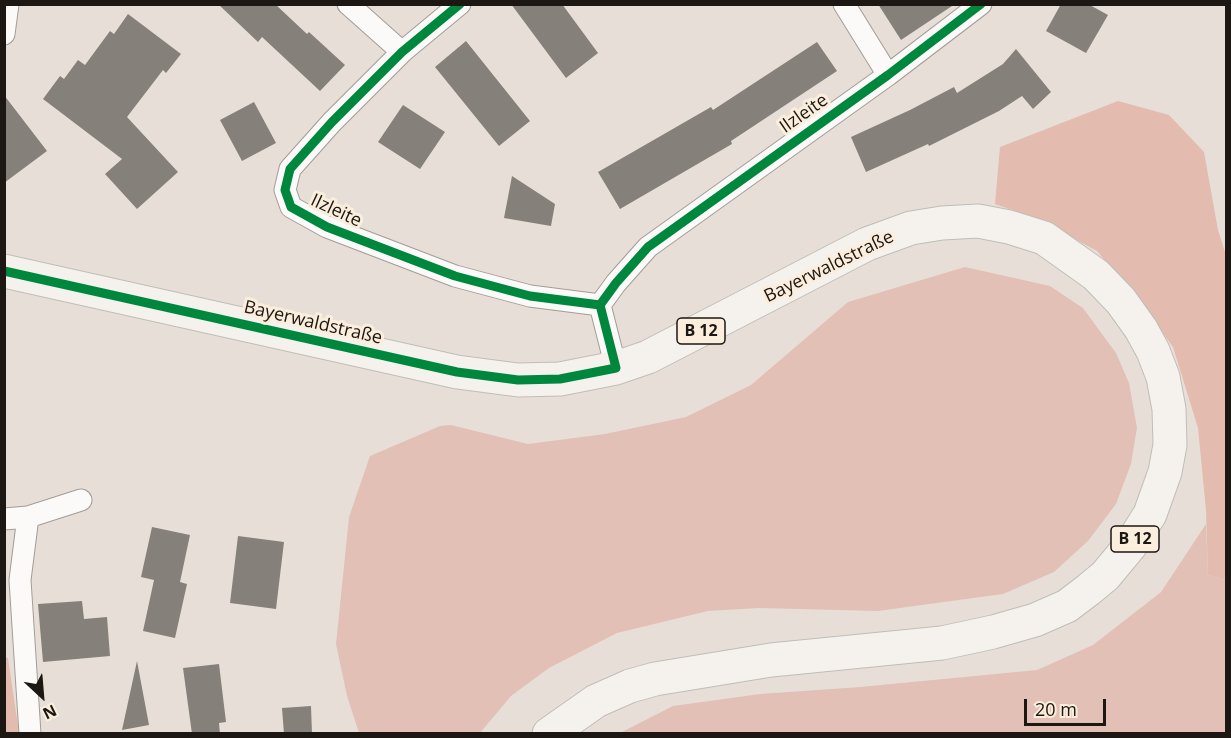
<!DOCTYPE html>
<html>
<head>
<meta charset="utf-8">
<style>
  body { margin:0 }
  #map { position:relative; width:1231px; height:738px; overflow:hidden; background:#e7dfd7; font-family:"Open Sans",sans-serif }
  canvas { display:block }
  .frame { position:absolute; inset:0; border:6px solid #1c1712; pointer-events:none }
  .north { position:absolute; left:12px; top:666px; width:60px; height:60px; -webkit-text-stroke:4px #fbeedd; paint-order:stroke; rotate:154deg; font-size:16px; font-weight:700; line-height:24px; text-align:center; color:#1c1712 }
  .north::after { content:''; display:block; margin:auto; width:21px; height:27px; background:#1c1712; clip-path:polygon(50% 0,100% 100%,50% 72%,0 100%) }
  .scale { position:absolute; left:1024px; top:699px; width:82px; height:27px; box-sizing:border-box; border:3px solid #1c1712; border-top:0; padding-left:8px; font-size:18px; line-height:21px; white-space:nowrap; color:#1c1712; -webkit-text-stroke:4px #fbeedd; paint-order:stroke }
</style>
</head>
<body>
<div id="map">
<canvas width="1231" height="738"></canvas>
<div class="frame"></div>
<div class="north">N</div>
<div class="scale">20 m</div>
</div>
<script>
const g = document.querySelector('canvas').getContext('2d');
g.lineJoin = 'round';
function fill(path, color) {
  g.fillStyle = color;
  g.fill(path, 'evenodd');
}
function shape(rows) {
  const path = new Path2D();
  for (const r of rows) {
    path.moveTo(r[0], r[1]);
    for (let i = 2; i < r.length; i += 2) path.lineTo(r[i], r[i + 1]);
  }
  return path;
}
function trace(path, color, width, dash) {
  g.strokeStyle = color;
  g.lineWidth = width;
  g.lineCap = dash ? 'butt' : 'round';
  g.setLineDash(dash || []);
  g.stroke(path);
}
function write(font, color, halo, rows, align = 'center') {
  g.font = font + ' "Open Sans",sans-serif';
  g.lineWidth = 6;
  g.setLineDash([]);
  g.textBaseline = 'middle';
  g.strokeStyle = halo;
  g.fillStyle = color;
  for (const [text, x, y, turn = 0] of rows) {
    g.save();
    g.translate(x, y);
    g.rotate((+turn || 0) * Math.PI / 180);
    g.textAlign = isNaN(turn) ? turn : align;
    if (halo) g.strokeText(text, 0, 0);
    g.fillText(text, 0, 0);
    g.restore();
  }
}
const green = shape([
  [965,267,1050,286,1083,308,1116,353,1129,383,1137,428,1131,464,1116,504,1088,541,1054,572,1003,594,878,611,759,608,708,611,617,633,549,668,511,696,480,733,359,733,347,696,336,644,349,517,370,456,440,426,451,425,528,444,605,434,686,417,751,385,848,302],
  [1206,524,1208,575,1226,580,1226,733,618,734,673,706,760,694,860,687,1037,670,1093,645,1161,592]
]);
const forest = shape([
  [1118,101,1169,115,1204,152,1218,230,1226,255,1226,580,1208,575,1206,510,1198,428,1173,347,1140,302,1097,251,1038,219,995,204,1000,147],
  [5,657,8,658,19,733,5,733]
]);
const building = shape([
  [218,4,275,4,307,34,309,32,345,65,320,91,262,37,258,42],
  [511,4,562,4,598,53,566,78],
  [878,4,955,4,901,40],
  [1061,4,1088,4,1108,15,1086,53,1046,31],
  [128,14,181,54,166,73,163,70,127,117,178,172,137,209,105,174,122,159,43,99,60,76,64,79,78,60,85,65,110,31,114,34],
  [466,41,530,121,499,146,435,67],
  [817,42,837,71,731,141,732,144,620,209,598,172,711,107,713,110],
  [1016,49,1051,92,1033,109,1022,96,999,111,929,146,928,144,866,172,851,137,910,110,954,87,957,93,1003,64],
  [4,95,47,151,4,183],
  [254,102,276,143,242,161,220,120],
  [403,105,445,132,420,169,378,142],
  [512,176,555,204,551,226,504,218],
  [152,527,190,535,180,582,187,584,175,638,143,631,154,580,141,577],
  [238,536,284,542,276,609,230,603],
  [82,601,84,619,107,617,110,656,43,662,38,604],
  [137,661,149,725,122,730],
  [219,664,226,722,219,723,220,734,192,734,183,668],
  [311,706,312,734,284,734,282,708]
]);
const minor = shape([
  [348,4,402,52],
  [460,4,402,52,332,122,290,169,285,190,291,207,327,227,455,276,530,296,600,305],
  [844,4,888,75],
  [4,34,8,4],
  [616,368,600,305,616,283,648,247,888,75,981,4],
  [28,517,20,580,30,734],
  [4,519,28,517,81,500]
]);
const primary = shape([
  [4,271,457,372,518,380,560,379,616,368,648,357,867,244,911,228,942,223,978,221,1009,227,1044,238,1096,275,1121,301,1141,329,1153,351,1163,377,1169,409,1170,445,1165,472,1150,514,1130,546,1105,576,1088,590,1067,606,1035,620,993,632,942,643,771,660,655,679,630,686,596,701,549,734]
]);
const cycleway = shape([
  [460,4,402,52,332,122,290,169,285,190,291,207,327,227,455,276,530,296,600,305],
  [4,271,457,372,518,380,560,379,616,368,600,305,616,283,648,247,888,75,981,4]
]);
const shields = [
  [701,331,48],
  [1135,539,48]
];
const shieldNames = [
  ["B 12",701,331],
  ["B 12",1135,539]
];
const streetNames = [
  ["Ilzleite",804,114,-35],
  ["Ilzleite",336,211,25],
  ["Bayerwaldstraße",829,267,-26],
  ["Bayerwaldstraße",313,323,13]
];
fill(green, '#e2c0b6');
fill(forest, '#e3bbaf');
fill(building, '#858079');
trace(minor, '#a39c96', 23);
trace(primary, '#c0bdb8', 35);
trace(minor, '#fbfaf9', 21);
trace(primary, '#f5f1ed', 33);
trace(cycleway, '#00873e', 9);
for (const [x, y, w] of shields) {
  const box = new Path2D();
  box.roundRect(x - w / 2, y - 13, w, 26, 4.5);
  g.fillStyle = '#fbeedd';
  g.fill(box);
  trace(box, '#1c1712', 1.5);
}
write('bold 16px', '#1c1712', null, shieldNames);
write('18px', '#1c1712', '#fbeedd', streetNames);
</script>
</body>
</html>
